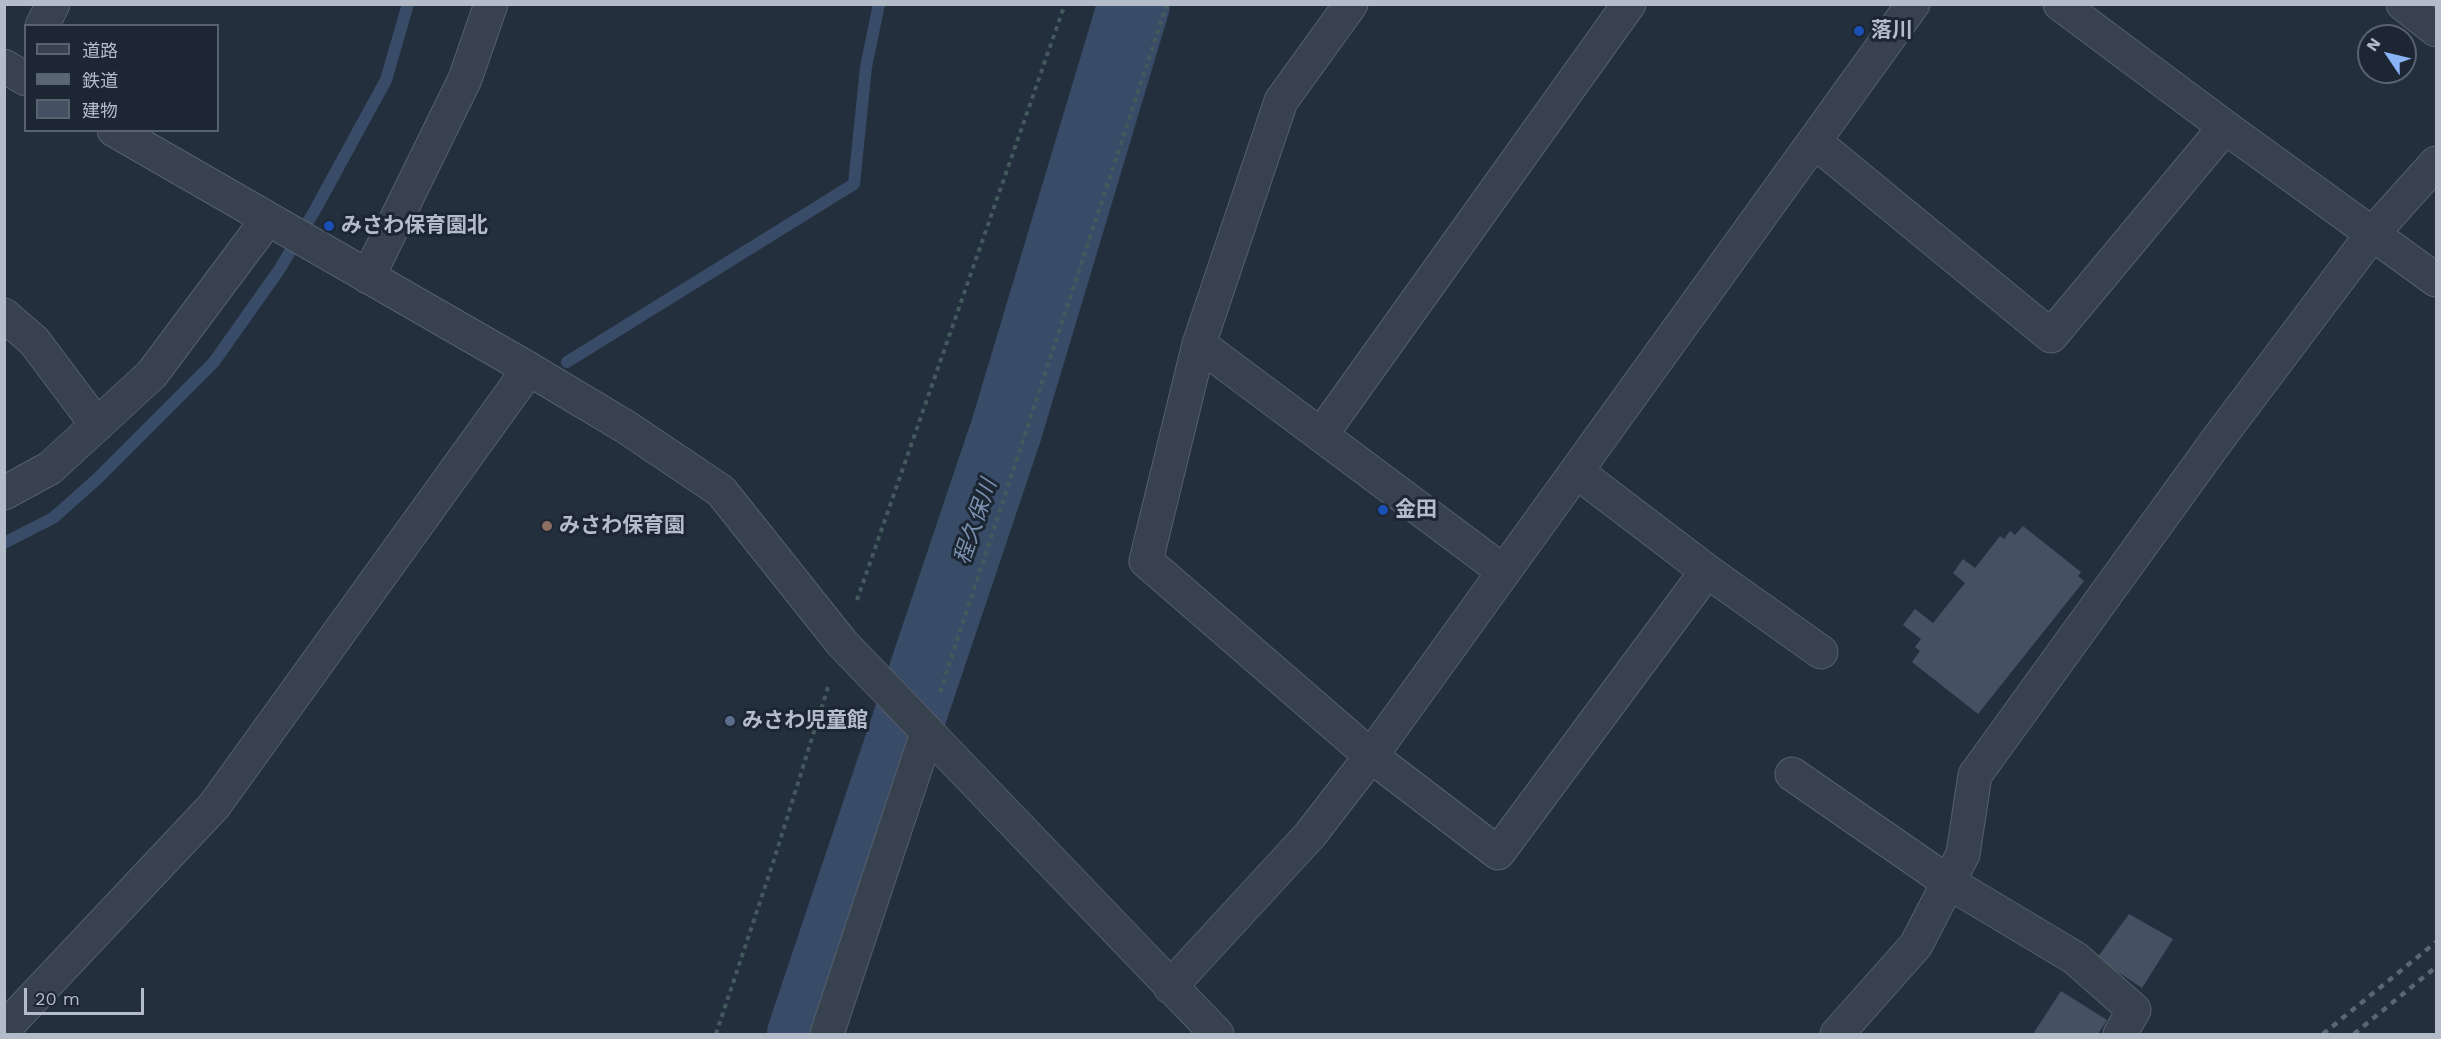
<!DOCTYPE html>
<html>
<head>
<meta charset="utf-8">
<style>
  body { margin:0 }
  #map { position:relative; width:2441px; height:1039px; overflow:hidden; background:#242f3e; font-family:"Work Sans","Noto Sans JP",sans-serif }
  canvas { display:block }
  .frame { position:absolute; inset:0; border:6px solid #b4bcc9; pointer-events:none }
  .legend { position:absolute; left:24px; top:24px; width:195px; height:108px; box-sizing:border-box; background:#1d2633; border:2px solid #59626f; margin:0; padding:8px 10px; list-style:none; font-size:18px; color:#b4bcc9 }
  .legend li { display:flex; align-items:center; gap:12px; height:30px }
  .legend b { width:30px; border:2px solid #59626f }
  .north { position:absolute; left:2357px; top:24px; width:60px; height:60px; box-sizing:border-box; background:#1d2633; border:2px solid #59626f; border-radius:50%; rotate:305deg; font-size:16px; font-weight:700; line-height:24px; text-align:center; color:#b4bcc9 }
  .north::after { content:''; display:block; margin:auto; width:21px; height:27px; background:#8ab4f8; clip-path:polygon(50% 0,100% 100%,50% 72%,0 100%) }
  .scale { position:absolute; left:24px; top:988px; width:120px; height:27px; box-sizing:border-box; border:3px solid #b4bcc9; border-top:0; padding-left:8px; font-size:18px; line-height:21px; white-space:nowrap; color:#b4bcc9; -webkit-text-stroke:4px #1d2633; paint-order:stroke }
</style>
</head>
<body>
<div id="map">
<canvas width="2441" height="1039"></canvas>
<div class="frame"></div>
<ul class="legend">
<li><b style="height:8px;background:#38414e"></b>道路</li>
<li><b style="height:8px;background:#5a6575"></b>鉄道</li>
<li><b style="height:16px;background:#455162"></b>建物</li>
</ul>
<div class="north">N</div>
<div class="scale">20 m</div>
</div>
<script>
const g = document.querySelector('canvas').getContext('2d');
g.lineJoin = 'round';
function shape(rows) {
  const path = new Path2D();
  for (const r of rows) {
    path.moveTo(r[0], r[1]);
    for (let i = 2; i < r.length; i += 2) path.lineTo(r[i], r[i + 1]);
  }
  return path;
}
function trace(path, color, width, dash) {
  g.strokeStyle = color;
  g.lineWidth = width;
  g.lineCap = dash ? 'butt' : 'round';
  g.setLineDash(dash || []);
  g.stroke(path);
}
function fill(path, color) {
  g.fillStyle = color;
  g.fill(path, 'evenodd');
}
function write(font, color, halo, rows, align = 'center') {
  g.font = font + ' "Work Sans","Noto Sans JP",sans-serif';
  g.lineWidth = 6;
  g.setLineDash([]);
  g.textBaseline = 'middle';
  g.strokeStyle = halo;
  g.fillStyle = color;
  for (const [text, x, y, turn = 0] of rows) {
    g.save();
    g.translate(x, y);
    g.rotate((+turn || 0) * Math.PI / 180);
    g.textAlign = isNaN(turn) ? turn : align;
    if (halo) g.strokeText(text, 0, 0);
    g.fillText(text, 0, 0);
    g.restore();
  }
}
const stream = shape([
  [567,362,854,184,866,67,879,4],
  [4,543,53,518,97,479,214,362,279,270,315,210,386,80,408,4]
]);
const river = shape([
  [803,1034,1006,431,1134,4]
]);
const building = shape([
  [2023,526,2081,572,2078,576,2084,581,1978,714,1912,662,1920,651,1915,647,1921,639,1903,625,1915,609,1933,623,1965,583,1953,573,1963,559,1975,568,2000,536,2004,539,2010,531,2015,535],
  [2129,914,2173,939,2142,988,2097,958],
  [2061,991,2107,1020,2098,1034,2033,1034]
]);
const path = shape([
  [857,600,1065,4],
  [940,692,1167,4],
  [716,1034,772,866,829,684]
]);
const minor = shape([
  [1351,4,1281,101,1199,344,1146,561,1371,756,1498,853,1707,571],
  [2060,4,2225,127,2436,280],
  [2403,4,2436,30],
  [42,26,53,4],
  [4,66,26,79],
  [114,130,529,369,626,427,721,491,842,643,1217,1034],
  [1815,142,2051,336,2225,127],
  [368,277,465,79,491,4],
  [4,315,34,341,97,425],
  [1199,344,1503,571],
  [1321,435,1629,4],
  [1577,472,1707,571,1821,652],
  [4,493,50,468,152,374,267,220],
  [1792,774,1948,882,2075,958,2134,1010,2120,1034],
  [1170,987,1310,835,1371,756,1913,4],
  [4,1029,214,806,529,369],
  [827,1034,927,733],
  [1837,1034,1916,945,1963,854,1975,775,2218,439,2373,233,2436,163]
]);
const rail = shape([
  [2323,1034,2436,942],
  [2354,1034,2436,967]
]);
const markers = [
  [1859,31,6,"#1a4fb4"],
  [329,226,6,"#1a4fb4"],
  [1383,510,6,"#1a4fb4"],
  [547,526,6,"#8d6e63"],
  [730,721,6,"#5c6f8a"]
];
const poiNames = [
  ["落川",1871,31],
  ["みさわ保育園北",341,226],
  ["金田",1395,510],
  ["みさわ保育園",559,526],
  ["みさわ児童館",742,721]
];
const waterNames = [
  ["程久保川",976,522,-71]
];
trace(stream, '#394c67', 12);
trace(river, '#394c67', 72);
fill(building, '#455162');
trace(minor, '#565f6c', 35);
trace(path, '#44595c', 4, [4.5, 4.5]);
trace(minor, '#38414e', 33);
trace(rail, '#5a6575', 4.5, [6, 6]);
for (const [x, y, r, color] of markers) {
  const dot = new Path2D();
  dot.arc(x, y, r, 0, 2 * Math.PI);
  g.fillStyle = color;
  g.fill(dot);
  trace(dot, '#1d2633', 2);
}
write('bold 21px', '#b4bcc9', '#1d2633', poiNames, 'left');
write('italic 22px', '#7c92b1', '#1d2633', waterNames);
</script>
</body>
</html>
